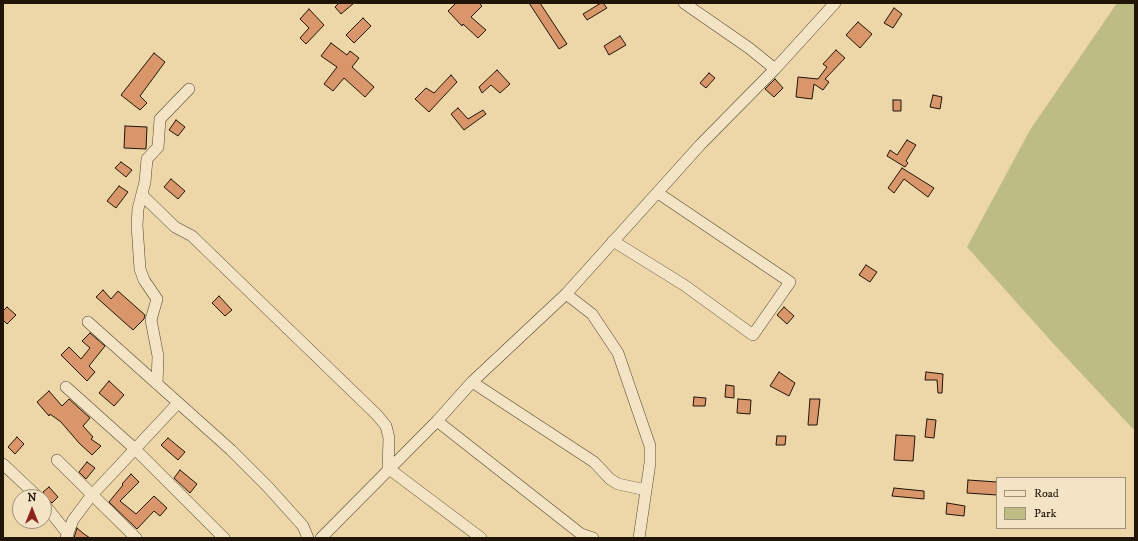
<!DOCTYPE html>
<html>
<head>
<meta charset="utf-8">
<style>
  body { margin:0 }
  #map { position:relative; width:1138px; height:541px; overflow:hidden; background:#edd6a7; font-family:"IM FELL DW Pica",serif }
  canvas { display:block }
  .frame { position:absolute; inset:0; border:4px solid #201507; pointer-events:none }
  .legend { position:absolute; left:996px; top:477px; width:130px; height:52px; box-sizing:border-box; background:#f3e4c6; border:1px solid #9f917a; margin:0; padding:5px 7px; list-style:none; font-size:12px; color:#201507 }
  .legend li { display:flex; align-items:center; gap:8px; height:20px }
  .legend b { width:20px; border:1px solid #9f917a }
  .north { position:absolute; left:12px; top:489px; width:40px; height:40px; box-sizing:border-box; background:#f3e4c6; border:1px solid #9f917a; border-radius:50%; rotate:0deg; font-size:11px; font-weight:700; line-height:16px; text-align:center; color:#201507 }
  .north::after { content:''; display:block; margin:auto; width:14px; height:18px; background:#8f2418; clip-path:polygon(50% 0,100% 100%,50% 72%,0 100%) }
</style>
</head>
<body>
<div id="map">
<canvas width="1138" height="541"></canvas>
<div class="frame"></div>
<ul class="legend">
<li><b style="height:5px;background:#f3e4c6"></b>Road</li>
<li><b style="height:11px;background:#bdbc83"></b>Park</li>
</ul>
<div class="north">N</div>
</div>
<script>
const g = document.querySelector('canvas').getContext('2d');
g.lineJoin = 'round';
function fill(path, color) {
  g.fillStyle = color;
  g.fill(path, 'evenodd');
}
function shape(rows) {
  const path = new Path2D();
  for (const r of rows) {
    path.moveTo(r[0], r[1]);
    for (let i = 2; i < r.length; i += 2) path.lineTo(r[i], r[i + 1]);
  }
  return path;
}
function trace(path, color, width, dash) {
  g.strokeStyle = color;
  g.lineWidth = width;
  g.lineCap = dash ? 'butt' : 'round';
  g.setLineDash(dash || []);
  g.stroke(path);
}
const green = shape([
  [1117,3,1135,3,1135,431,1051,341,967,247,1030,130]
]);
const building = shape([
  [339,3,354,3,341,14,335,7,339,3],
  [456,3,479,3,482,6,471,17,486,30,478,38,463,24,462,26,448,11,456,3],
  [529,3,540,3,567,44,559,49,529,3],
  [601,3,603,3,607,8,587,20,583,14,601,3],
  [894,8,902,14,893,28,884,23,894,8],
  [309,9,324,25,306,44,300,38,309,28,300,19,309,9],
  [363,18,371,26,354,43,346,35,363,18],
  [858,22,872,34,860,48,846,35,858,22],
  [620,36,626,45,609,55,604,46,620,36],
  [331,43,347,55,350,51,359,58,352,67,374,87,365,97,344,78,333,91,324,84,337,67,321,56,331,43],
  [836,50,845,58,825,79,829,82,823,90,814,84,812,99,796,97,798,77,818,79,827,67,823,64,836,50],
  [154,53,165,62,140,96,147,103,140,110,121,95,154,53],
  [497,70,510,84,500,93,491,85,482,93,479,87,497,70],
  [709,73,715,78,706,88,700,83,709,73],
  [451,75,457,82,429,112,415,99,426,88,434,93,451,75],
  [775,79,783,88,774,97,765,89,775,79],
  [933,95,942,97,940,109,930,107,933,95],
  [893,100,901,100,901,111,893,111,893,100],
  [458,108,468,119,483,110,486,114,464,130,451,114,458,108],
  [176,120,185,127,178,136,169,130,176,120],
  [125,126,147,127,146,149,124,148,125,126],
  [907,140,916,145,906,161,908,163,905,167,887,156,890,150,897,155,907,140],
  [121,162,132,170,126,177,115,168,121,162],
  [902,168,934,188,928,197,904,179,894,193,888,188,902,168],
  [171,179,185,191,178,199,164,187,171,179],
  [119,186,128,192,116,208,107,201,119,186],
  [866,265,877,272,870,282,859,275,866,265],
  [103,290,111,299,118,291,145,315,144,319,133,330,96,297,103,290],
  [219,296,232,310,225,316,212,303,219,296],
  [7,307,16,315,7,324,3,320,3,311,7,307],
  [784,307,794,316,787,324,777,315,784,307],
  [90,333,105,346,89,366,95,372,87,381,61,355,69,347,81,359,90,348,82,341,90,333],
  [779,372,795,383,789,396,770,386,779,372],
  [926,372,943,374,942,393,938,393,937,380,925,380,926,372],
  [109,381,124,395,114,406,99,393,109,381],
  [726,385,734,386,734,398,725,397,726,385],
  [49,391,62,406,69,399,90,418,83,426,93,437,91,439,101,446,92,455,79,443,61,422,50,414,49,416,37,402,49,391],
  [694,397,706,398,705,406,693,406,694,397],
  [738,399,751,400,750,414,737,413,738,399],
  [810,399,820,399,817,425,808,425,810,399],
  [927,419,936,420,934,438,925,437,927,419],
  [896,435,915,436,913,461,894,460,896,435],
  [777,436,786,436,785,445,776,445,777,436],
  [17,437,24,444,15,454,8,447,17,437],
  [168,438,185,452,178,460,161,445,168,438],
  [87,462,95,468,86,479,79,472,87,462],
  [180,470,197,484,190,493,174,478,180,470],
  [131,474,139,482,120,501,136,514,154,496,167,508,160,516,154,511,137,529,109,502,123,485,122,484,131,474],
  [968,480,997,482,997,495,967,493,968,480],
  [49,487,58,497,52,503,45,497,43,492,49,487],
  [894,488,924,491,924,499,892,496,894,488],
  [947,503,965,506,964,516,946,514,947,503],
  [77,528,84,534,90,538,74,538,77,528]
]);
const minor = shape([
  [684,3,749,48,775,69],
  [142,195,175,227,192,236,377,415,386,426,389,438,388,468,481,538],
  [613,241,684,285,753,335,790,282,658,193],
  [566,294,592,314,618,353,650,446,650,463,639,538],
  [88,322,231,450,268,487,303,526,308,538],
  [472,382,594,462,610,479,618,484,646,490],
  [157,384,158,356,151,320,157,299,144,280,140,269,137,225,138,209,145,182,147,159,158,147,160,119,189,89],
  [66,387,134,448,224,538],
  [437,421,581,534,593,538],
  [57,460,136,538],
  [3,464,38,497],
  [44,504,68,534],
  [66,538,73,520,91,496,178,403],
  [321,538,437,421,472,382,566,294,701,144,775,69,835,3]
]);
fill(green, '#bdbc83');
fill(building, '#d8966a');
trace(building, '#201507', 1);
trace(minor, '#53452f', 12);
trace(minor, '#f3e4c6', 11);
</script>
</body>
</html>
